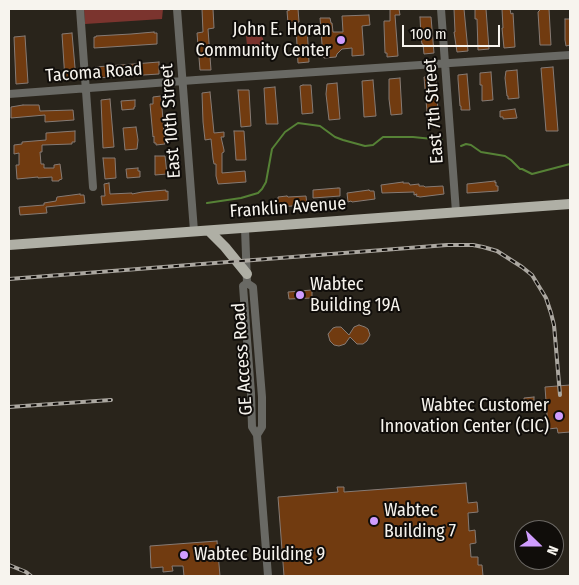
<!DOCTYPE html>
<html>
<head>
<meta charset="utf-8">
<style>
  body { margin:0 }
  #map { position:relative; width:579px; height:585px; overflow:hidden; background:#29241b; font-family:"Fira Sans Condensed",sans-serif }
  canvas { display:block }
  .frame { position:absolute; inset:0; border:10px solid #f7f4ee; pointer-events:none }
  .north { position:absolute; left:514px; top:520px; width:50px; height:50px; box-sizing:border-box; background:#100d0a; border:1px solid #6c6965; border-radius:50%; rotate:112deg; font-size:14px; font-weight:700; line-height:20px; text-align:center; color:#f7f4ee }
  .north::after { content:''; display:block; margin:auto; width:18px; height:22px; background:#d09dff; clip-path:polygon(50% 0,100% 100%,50% 72%,0 100%) }
  .scale { position:absolute; left:402px; top:25px; width:98px; height:22px; box-sizing:border-box; border:2px solid #f7f4ee; border-top:0; padding-left:6px; font-size:15px; line-height:18px; white-space:nowrap; color:#f7f4ee; -webkit-text-stroke:4px #100d0a; paint-order:stroke }
</style>
</head>
<body>
<div id="map">
<canvas width="579" height="585"></canvas>
<div class="frame"></div>
<div class="north">N</div>
<div class="scale">100 m</div>
</div>
<script>
const g = document.querySelector('canvas').getContext('2d');
g.lineJoin = 'round';
function fill(path, color) {
  g.fillStyle = color;
  g.fill(path, 'evenodd');
}
function shape(rows) {
  const path = new Path2D();
  for (const r of rows) {
    path.moveTo(r[0], r[1]);
    for (let i = 2; i < r.length; i += 2) path.lineTo(r[i], r[i + 1]);
  }
  return path;
}
function trace(path, color, width, dash) {
  g.strokeStyle = color;
  g.lineWidth = width;
  g.lineCap = dash ? 'butt' : 'round';
  g.setLineDash(dash || []);
  g.stroke(path);
}
function write(font, color, halo, rows, align = 'center') {
  g.font = font + ' "Fira Sans Condensed",sans-serif';
  g.lineWidth = 4;
  g.setLineDash([]);
  g.textBaseline = 'middle';
  g.strokeStyle = halo;
  g.fillStyle = color;
  for (const [text, x, y, turn = 0] of rows) {
    g.save();
    g.translate(x, y);
    g.rotate((+turn || 0) * Math.PI / 180);
    g.textAlign = isNaN(turn) ? turn : align;
    if (halo) g.strokeText(text, 0, 0);
    g.fillText(text, 0, 0);
    g.restore();
  }
}
const green = shape([
  [84,9,163,9,162,19,85,24],
  [260,35,263,38,264,50,262,53,248,54,246,36]
]);
const stream = shape([
  [461,146,466,144,471,145,481,152,505,156,511,160,520,169,522,169,532,174,570,164],
  [207,203,241,198,258,193,262,189,266,182,272,149,285,132,298,123,320,126,335,137,343,140,365,146,373,145,383,137,413,137,442,140]
]);
const building = shape([
  [202,9,213,9,214,28,208,29,211,70,200,70,197,33,203,32,202,9],
  [289,9,298,9,299,22,288,23,287,11,290,10,289,9],
  [390,9,399,9,400,15,395,15,398,56,387,57,387,53,385,53,384,25,384,21,390,21,390,9],
  [454,9,464,9,468,51,457,52,454,32,455,32,454,9],
  [475,9,486,9,489,49,478,50,477,19,475,19,475,9],
  [502,9,510,9,511,14,513,13,515,47,504,48,502,28,503,28,502,9],
  [540,9,549,9,551,45,540,45,538,12,540,10,540,9],
  [369,15,370,25,362,26,364,55,352,56,352,48,342,49,337,54,336,57,324,58,324,57,323,57,320,18,330,18,331,23,332,23,333,32,343,32,342,16,369,15],
  [420,17,431,17,434,53,424,54,423,44,422,44,421,38,420,17],
  [565,19,570,19,570,45,566,46,565,40,565,19],
  [307,26,309,62,298,63,296,27,307,26],
  [154,32,154,33,157,33,157,44,94,48,94,37,96,37,96,36,131,34,154,32],
  [72,33,76,79,65,80,62,34,72,33],
  [25,36,28,83,16,84,14,37,25,36],
  [159,62,159,74,96,78,95,67,159,62],
  [553,67,558,131,546,131,541,68,553,67],
  [517,70,519,98,508,99,508,96,507,96,505,78,506,71,517,70],
  [491,72,493,100,482,101,482,85,480,85,480,73,491,72],
  [467,74,470,110,461,110,461,106,460,106,458,79,458,75,467,74],
  [436,76,438,112,427,112,424,77,436,76],
  [400,78,402,114,391,115,389,99,389,79,400,78],
  [373,80,376,116,364,117,362,81,373,80],
  [337,83,340,119,329,120,326,94,327,84,337,83],
  [303,85,311,85,313,113,302,114,300,86,303,85],
  [275,87,278,124,266,124,264,88,275,87],
  [238,90,249,90,251,126,241,127,238,90],
  [210,92,214,133,224,132,224,137,221,137,224,150,224,152,222,153,222,173,245,171,246,182,218,184,216,176,216,164,214,164,213,159,211,139,205,140,203,122,202,93,210,92],
  [161,96,165,144,156,145,156,143,154,143,154,136,153,137,150,104,153,104,153,97,161,96],
  [110,99,114,147,103,148,101,100,110,99],
  [135,100,135,107,134,107,134,109,122,110,121,101,135,100],
  [23,105,39,105,40,111,73,110,74,120,45,122,45,115,11,118,11,107,23,105],
  [515,109,517,118,503,119,503,117,500,117,500,111,515,109],
  [136,127,138,140,137,149,125,150,123,128,136,127],
  [75,131,75,142,72,142,72,144,42,145,42,152,40,152,41,164,44,164,44,168,54,168,54,165,60,164,62,179,59,180,59,181,52,181,52,177,38,178,38,177,17,179,16,165,19,165,19,153,14,154,14,145,22,144,22,142,46,140,46,133,75,131],
  [234,131,244,131,246,160,236,160,234,131],
  [155,156,165,156,167,174,155,175,155,156],
  [103,158,115,158,116,178,105,179,103,158],
  [138,168,138,171,140,171,140,177,127,178,126,169,138,168],
  [495,181,495,183,496,182,496,186,498,186,498,191,467,193,467,184,495,181],
  [403,182,403,183,409,183,410,185,419,184,419,186,424,186,425,187,443,186,444,194,420,197,416,196,417,194,414,195,414,192,382,193,381,185,403,182],
  [109,183,110,194,132,193,132,194,142,192,166,190,166,192,168,191,168,200,102,205,101,196,105,196,104,184,109,183],
  [338,188,340,188,340,196,313,198,313,190,338,188],
  [369,190,370,191,374,191,375,199,352,202,351,201,348,202,347,193,369,190],
  [80,194,80,195,84,195,85,203,46,207,47,213,20,215,19,207,44,205,44,203,56,201,57,197,80,194],
  [287,196,288,197,306,196,307,205,278,207,276,199,278,199,278,197,287,196],
  [312,290,312,298,289,299,288,292,312,290],
  [359,325,365,327,368,329,370,335,367,341,363,344,357,344,350,337,345,344,339,346,334,345,330,341,328,334,333,328,336,327,341,327,349,335,354,327,359,325],
  [570,385,570,432,558,433,557,428,548,429,545,387,570,385],
  [534,397,534,402,524,403,524,398,534,397],
  [466,483,468,503,477,502,478,512,468,513,469,531,475,530,476,543,470,544,471,557,478,557,478,565,482,565,483,576,284,576,278,497,338,492,337,487,344,487,344,492,466,483],
  [217,541,220,576,184,576,183,566,172,566,173,571,163,572,163,567,151,568,150,546,217,541]
]);
const minor = shape([
  [80,9,93,187],
  [177,9,194,231],
  [441,9,456,212],
  [9,94,196,80,570,55],
  [245,228,247,283,243,286,251,393,252,427,257,435,262,427,262,397,253,287,247,283],
  [257,435,268,576]
]);
const major = shape([
  [209,231,225,247,247,274],
  [9,245,570,204]
]);
const rail = shape([
  [9,279,447,245,473,245,483,247,497,251,522,267,532,275,546,298,551,313,554,325,560,395],
  [9,407,111,400],
  [9,565,26,572,31,576]
]);
const markers = [
  [341,40,5,"#d09dff"],
  [300,295,5,"#d09dff"],
  [559,416,5,"#d09dff"],
  [374,521,5,"#d09dff"],
  [184,555,5,"#d09dff"]
];
const poiNames = [
  ["John E. Horan",331,30,"right"],
  ["Community Center",331,51,"right"],
  ["Wabtec",310,285],
  ["Building 19A",310,306],
  ["Wabtec Customer",549,406,"right"],
  ["Innovation Center (CIC)",549,427,"right"],
  ["Wabtec",384,511],
  ["Building 7",384,532],
  ["Wabtec Building 9",194,555]
];
const streetNames = [
  ["Tacoma Road",94,73,-4],
  ["East 7th Street",434,111,-94],
  ["East 10th Street",171,121,-94],
  ["Franklin Avenue",288,208,-4],
  ["GE Access Road",243,359,-94]
];
fill(green, '#7b342e');
trace(stream, '#568236', 2);
fill(building, '#713b10');
trace(building, '#867b75', 1);
trace(minor, '#696964', 8);
trace(major, '#afafa5', 10);
trace(rail, '#aba7a0', 4);
trace(rail, '#100d0a', 2, [5.5]);
for (const [x, y, r, color] of markers) {
  const dot = new Path2D();
  dot.arc(x, y, r, 0, 2 * Math.PI);
  g.fillStyle = color;
  g.fill(dot);
  trace(dot, '#100d0a', 2);
}
write('18px', '#f7f4ee', '#100d0a', poiNames, 'left');
write('18px', '#f7f4ee', '#100d0a', streetNames);
</script>
</body>
</html>
